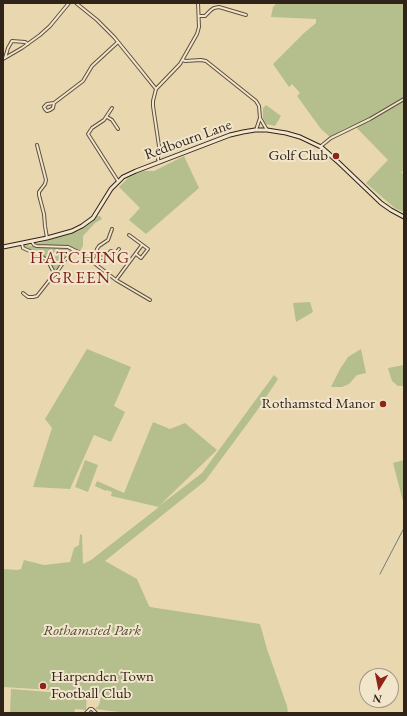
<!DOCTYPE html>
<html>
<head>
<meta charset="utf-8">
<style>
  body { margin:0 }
  #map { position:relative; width:407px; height:716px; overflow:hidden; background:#e9d7b0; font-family:"EB Garamond",serif }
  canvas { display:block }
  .frame { position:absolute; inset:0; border:4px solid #302318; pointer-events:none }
  .north { position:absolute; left:359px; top:668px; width:40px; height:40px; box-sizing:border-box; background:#f1e5cc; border:1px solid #a49784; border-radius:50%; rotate:190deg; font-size:11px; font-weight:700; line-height:16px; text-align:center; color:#302318 }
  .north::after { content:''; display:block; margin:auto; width:14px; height:18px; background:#8f2418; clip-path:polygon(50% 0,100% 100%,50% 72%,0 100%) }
</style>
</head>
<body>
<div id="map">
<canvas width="407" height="716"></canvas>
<div class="frame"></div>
<div class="north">N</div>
</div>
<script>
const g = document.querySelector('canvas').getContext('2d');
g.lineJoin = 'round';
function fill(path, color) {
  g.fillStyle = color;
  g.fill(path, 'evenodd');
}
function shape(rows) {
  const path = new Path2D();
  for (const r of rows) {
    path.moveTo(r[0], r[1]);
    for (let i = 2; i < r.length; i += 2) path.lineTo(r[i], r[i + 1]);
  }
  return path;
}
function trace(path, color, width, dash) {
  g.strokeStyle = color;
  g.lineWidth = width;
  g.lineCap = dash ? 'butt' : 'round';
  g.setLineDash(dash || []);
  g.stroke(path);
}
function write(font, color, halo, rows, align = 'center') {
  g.font = font + ' "EB Garamond",serif';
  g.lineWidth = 4;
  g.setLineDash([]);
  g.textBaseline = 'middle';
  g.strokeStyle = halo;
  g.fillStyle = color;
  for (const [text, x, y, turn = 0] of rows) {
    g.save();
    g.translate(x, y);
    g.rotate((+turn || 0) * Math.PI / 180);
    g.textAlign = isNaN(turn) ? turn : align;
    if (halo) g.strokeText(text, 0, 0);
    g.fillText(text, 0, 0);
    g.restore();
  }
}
const green = shape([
  [277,3,404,3,404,173,400,171,404,175,404,212,396,209,375,191,366,183,388,160,354,125,344,129,330,137,321,129,297,96,300,93,292,84,289,87,273,64,304,33,316,23,316,19,271,17,273,7],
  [266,105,281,116,275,126,266,124,263,118,263,108],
  [184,156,199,188,146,234,129,220,140,208,119,187,128,178,136,174,144,171,154,171],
  [97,216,100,216,102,219,95,223,83,236,83,246,80,251,69,246,36,245,36,244,79,231,92,222],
  [25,245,38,247,69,249,72,250,56,272,55,272,49,261,25,248,24,247],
  [310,302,313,312,296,322,293,303],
  [87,349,131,367,114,406,125,412,111,442,94,435,70,489,33,487,52,428,45,419],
  [361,349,366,373,357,375,349,384,342,387,331,387,340,369,348,357],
  [404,365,404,386,398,386,392,381,390,375,388,368],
  [274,375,278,379,256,412,205,481,105,561,137,579,149,606,150,607,260,624,267,649,287,706,288,713,127,713,95,709,99,705,102,693,3,687,3,569,17,570,21,569,24,560,44,565,70,562,74,548,79,545,80,534,82,535,83,564,91,560,159,507,111,496,112,492,106,490,106,491,95,486,97,481,124,493,153,422,170,429,185,423,217,450,159,506,202,473],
  [85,460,98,465,88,492,75,487],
  [404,460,404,505,393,463],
  [11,689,87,695,86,710,75,709,74,713,10,713]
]);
const stream = shape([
  [380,574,404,528]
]);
const street = shape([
  [76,3,97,20,114,37,140,69,156,89],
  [199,16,205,16,211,10,214,8,219,7,246,15],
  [5,58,8,48,12,41,25,42,28,44],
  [3,59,22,48,40,35,50,26,69,3],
  [183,60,185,61,201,60,206,61,256,101,259,106,260,118,267,130],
  [54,103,47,104,44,107,45,109,47,111,50,110,53,108,54,103,83,81,92,66,118,42],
  [112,108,104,120,92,128,88,134,118,181],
  [107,117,112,120,118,129],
  [256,130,260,118],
  [37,145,46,180,45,184,39,192,39,195,44,214,45,226,47,238],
  [321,146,331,138,370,119,404,99],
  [159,162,158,159,159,146,153,106,153,101,156,89,180,64,197,34,199,27,198,3],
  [129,235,148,249,141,258,136,254],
  [32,242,34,245,37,246,68,247,74,250,81,253,116,280,150,300],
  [22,244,23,248,25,249,41,256,48,261,55,275],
  [108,254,111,251,116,253,119,249],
  [98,256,96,253,97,249,99,246,108,240,112,229],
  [93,263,98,256,102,258,106,256],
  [116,280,142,245],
  [23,293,28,297,33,297,37,296,52,277,55,275,65,260,74,250],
  [86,713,90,709,92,709,96,713]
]);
const secondary = shape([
  [3,247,47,238,72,231,82,226,93,218,111,189,123,177,136,171,230,135,243,132,255,130,267,130,286,133,300,137,321,147,337,161,381,203,391,210,404,217]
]);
const markers = [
  [336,156,4,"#8f2418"],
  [383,404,4,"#8f2418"],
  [43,686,4,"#8f2418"]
];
const streetNames = [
  ["Redbourn Lane",188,140,-20]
];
const poiNames = [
  ["Golf Club",328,156],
  ["Rothamsted Manor",375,404],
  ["Harpenden Town",51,677,"left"],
  ["Football Club",51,694,"left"]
];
const parkNames = [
  ["Rothamsted Park",92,631]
];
const quarterNames = [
  ["HATCHING",80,258],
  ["GREEN",80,278]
];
fill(green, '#b4bf8d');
trace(stream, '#6e7e70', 1);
trace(street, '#5e503e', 4);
trace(secondary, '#302318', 5);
trace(street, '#f1e5cc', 2);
trace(secondary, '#f1e5cc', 3);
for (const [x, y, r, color] of markers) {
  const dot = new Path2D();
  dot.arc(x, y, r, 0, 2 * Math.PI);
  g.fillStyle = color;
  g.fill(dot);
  trace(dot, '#f1e5cc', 1.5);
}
write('15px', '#302318', '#f1e5cc', streetNames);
write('15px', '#302318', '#f1e5cc', poiNames, 'right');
write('italic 15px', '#514a35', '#f1e5cc', parkNames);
g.letterSpacing = '1px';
write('17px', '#7a1f14', '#f1e5cc', quarterNames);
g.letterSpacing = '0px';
</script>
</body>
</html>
